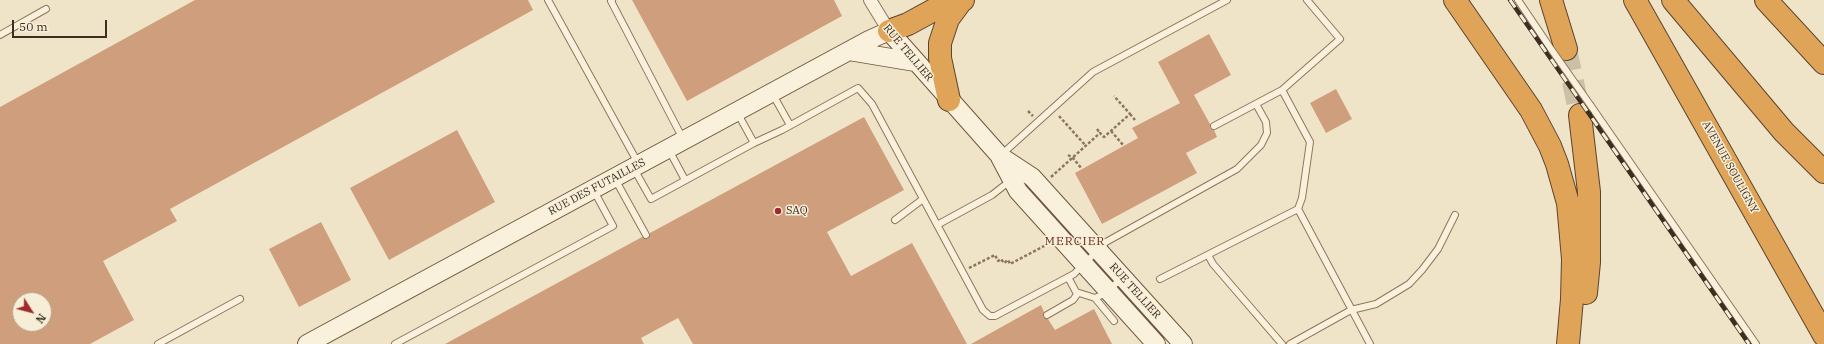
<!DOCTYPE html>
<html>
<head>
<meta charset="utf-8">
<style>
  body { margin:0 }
  #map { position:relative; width:1824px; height:344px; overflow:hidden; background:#f0e4c8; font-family:"IBM Plex Serif",serif }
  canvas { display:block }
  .north { position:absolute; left:12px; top:292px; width:40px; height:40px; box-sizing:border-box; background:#f7eed8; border:1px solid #ada18e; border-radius:50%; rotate:126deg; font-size:11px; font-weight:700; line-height:16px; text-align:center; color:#3d2e20 }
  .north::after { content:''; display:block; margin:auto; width:14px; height:18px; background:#9e2a2b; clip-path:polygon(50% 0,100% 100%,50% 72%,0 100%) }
  .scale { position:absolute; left:12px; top:20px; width:95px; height:18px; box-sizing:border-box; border:2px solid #3d2e20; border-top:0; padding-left:5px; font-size:12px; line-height:14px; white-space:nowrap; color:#3d2e20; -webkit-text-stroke:3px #f7eed8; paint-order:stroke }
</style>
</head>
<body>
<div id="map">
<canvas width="1824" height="344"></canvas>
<div class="north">N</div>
<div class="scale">50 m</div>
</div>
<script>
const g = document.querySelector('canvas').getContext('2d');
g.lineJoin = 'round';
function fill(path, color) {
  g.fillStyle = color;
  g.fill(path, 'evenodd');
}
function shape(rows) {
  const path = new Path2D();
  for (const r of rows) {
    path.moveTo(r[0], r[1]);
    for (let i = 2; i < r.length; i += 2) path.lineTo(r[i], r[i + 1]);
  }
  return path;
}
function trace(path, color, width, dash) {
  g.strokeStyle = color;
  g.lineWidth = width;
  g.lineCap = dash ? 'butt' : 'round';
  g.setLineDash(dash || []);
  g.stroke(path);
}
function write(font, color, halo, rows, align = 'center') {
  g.font = font + ' "IBM Plex Serif",serif';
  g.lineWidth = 3;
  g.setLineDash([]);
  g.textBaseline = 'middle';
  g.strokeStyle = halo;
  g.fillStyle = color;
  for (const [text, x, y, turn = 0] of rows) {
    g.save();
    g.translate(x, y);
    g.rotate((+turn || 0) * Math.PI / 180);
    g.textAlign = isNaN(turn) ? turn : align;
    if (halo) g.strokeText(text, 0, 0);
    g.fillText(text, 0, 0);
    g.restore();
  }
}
const building = shape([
  [195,0,528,0,533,10,170,209,177,221,103,261,134,320,90,344,0,344,0,107],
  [20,300,44,300,44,324,20,324],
  [632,0,834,0,842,16,687,101],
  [1209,34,1231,75,1194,95,1210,124,1210,128,1214,130,1217,137,1186,153,1197,173,1102,224,1075,173,1138,138,1132,128,1180,103,1158,62],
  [1336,89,1352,119,1326,133,1310,103],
  [864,117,904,190,827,232,851,276,912,243,967,344,693,344,678,318,641,338,644,344,445,344,642,237,648,239,650,233],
  [457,130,495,202,389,260,350,188],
  [321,222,351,280,299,307,269,249],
  [1041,305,1044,312,1043,317,1048,319,1055,330,1094,309,1112,344,971,344]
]);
const highwayTunnel = shape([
  [1566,49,1580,115]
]);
const path = shape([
  [1028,111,1033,116],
  [1130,114,1135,120],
  [1059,116,1086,146],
  [1097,129,1100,133],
  [1111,131,1124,146],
  [1068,155,1073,158,1082,169],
  [1051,177,1100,133,1104,137,1130,114,1114,96],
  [969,268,995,255,998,261,1001,259,1004,263,1008,260,1010,264,1048,244]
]);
const lane = shape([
  [548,0,638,163],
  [612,0,611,1,683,139],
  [1518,0,1551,49],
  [0,35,46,9],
  [1282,90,1310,142,1302,198,1298,209],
  [772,93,790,125],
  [1591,106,1756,344],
  [1214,126,1282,90,1340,39,1307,0],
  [754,143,782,130,858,88,872,104,983,310,990,316,995,316,1074,274,1106,242,1237,169,1261,145,1267,133,1266,122,1256,104],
  [669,150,685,180],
  [1001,155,1093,72,1227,0],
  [634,169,651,199,754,143,738,114],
  [615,179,646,235],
  [895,220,923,199],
  [937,225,992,195,1010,181],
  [1208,255,1213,264,1282,344],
  [1068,277,1076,292,1095,298,1104,294,1121,279],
  [1160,279,1298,209,1370,344],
  [1095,298,1114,321],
  [1047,315,1073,300,1078,293],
  [158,344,240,299],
  [395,344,613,226,594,191],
  [1290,344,1351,310,1376,304,1409,284,1422,270,1438,249,1455,215]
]);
const street = shape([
  [870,0,889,31]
]);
const secondary = shape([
  [849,51,915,62],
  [1000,157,1018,191,1156,344],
  [307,344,869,40,889,31,1000,156,1032,177,1183,344]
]);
const highway = shape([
  [1455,0,1531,110,1550,146,1557,164,1568,203,1573,259,1572,299,1568,344],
  [1551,0,1566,49],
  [1635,0,1824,335],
  [1673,0,1784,132,1824,172],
  [1766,0,1824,63],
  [889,31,908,24,941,6,963,0],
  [949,100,940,58,940,43,948,19,962,0],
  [1580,115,1589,192,1589,262,1586,293]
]);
const rail = shape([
  [1510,0,1749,344]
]);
const laneBridge = shape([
  [1551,49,1591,106]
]);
const markers = [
  [778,211,4,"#9e2a2b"]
];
const streetNames = [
  ["RUE TELLIER",908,53,50],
  ["AVENUE SOULIGNY",1730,167,61],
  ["RUE DES FUTAILLES",597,187,-28],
  ["RUE TELLIER",1135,291,48]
];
const poiNames = [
  ["SAQ",786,211]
];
const neighbourhoodNames = [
  ["MERCIER",1075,242]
];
fill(building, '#cf9f7d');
trace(highwayTunnel, '#ccc0a6', 22, [22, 11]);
trace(lane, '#8d765c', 8);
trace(street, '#8d765c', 14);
trace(secondary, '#6f573f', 20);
trace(highway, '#5b4430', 24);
trace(path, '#8d765c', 2.5, [3, 2]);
trace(lane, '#faf1dc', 6);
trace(street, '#faf1dc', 12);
trace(secondary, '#faf1dc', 18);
trace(highway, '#e0a458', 22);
trace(rail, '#3d2e20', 4.5);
trace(rail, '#f7eed8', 3, [9]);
trace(laneBridge, '#8d765c', 8, []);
trace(laneBridge, '#faf1dc', 6);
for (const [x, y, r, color] of markers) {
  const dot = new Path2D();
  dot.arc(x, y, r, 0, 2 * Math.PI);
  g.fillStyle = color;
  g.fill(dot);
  trace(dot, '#f7eed8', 1.5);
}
write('11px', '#3d2e20', '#f7eed8', streetNames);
write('11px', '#3d2e20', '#f7eed8', poiNames, 'left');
g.letterSpacing = '1px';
write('12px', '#6b2e1e', '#f7eed8', neighbourhoodNames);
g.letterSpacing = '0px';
</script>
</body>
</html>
